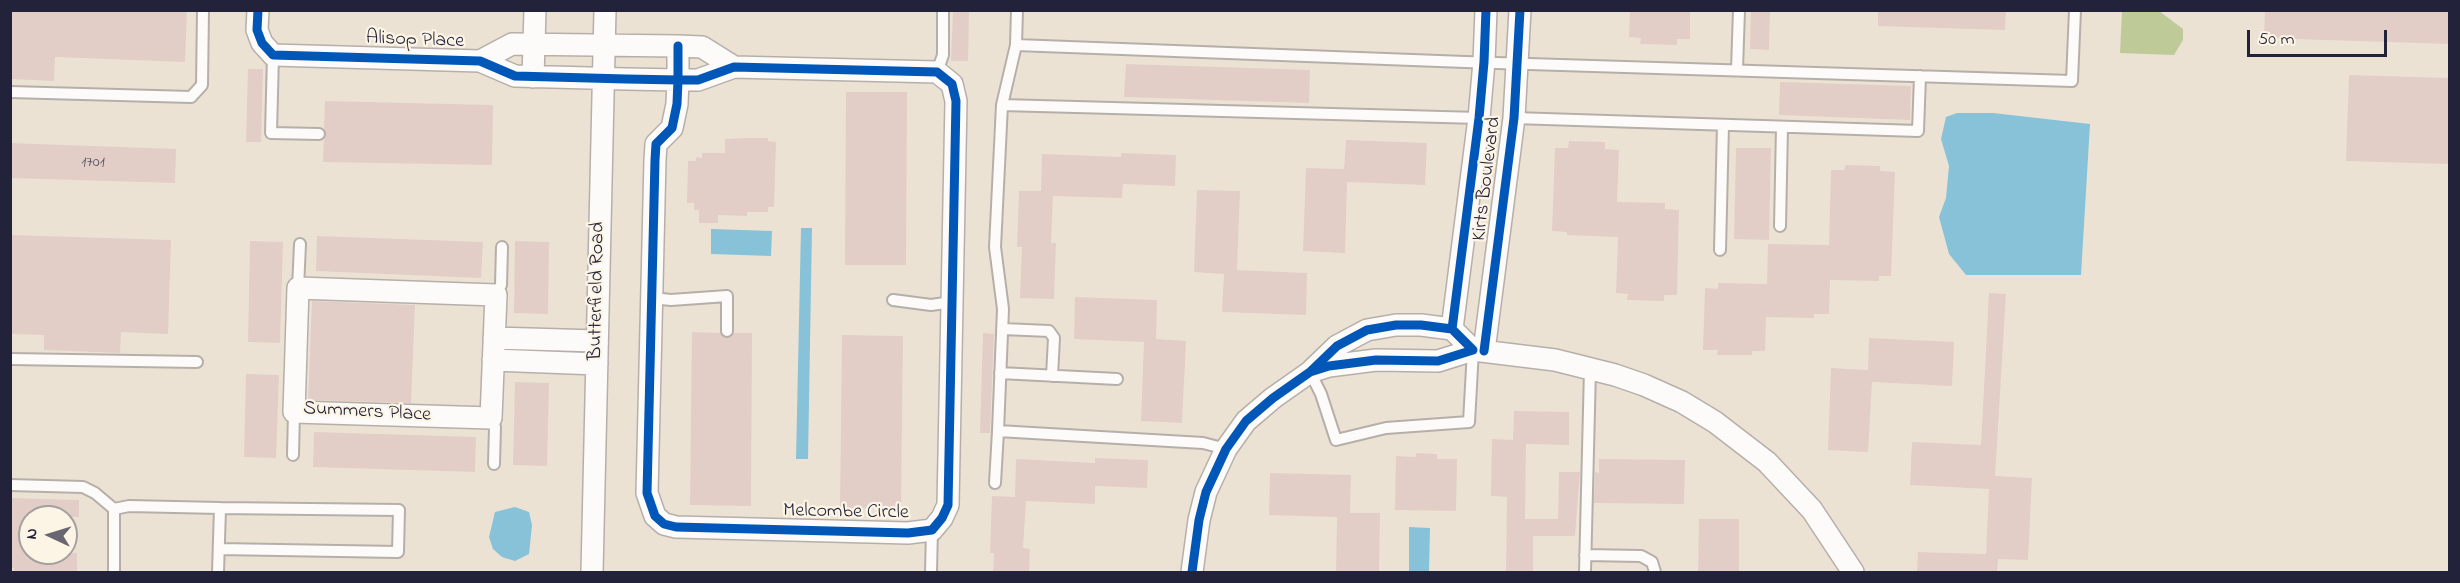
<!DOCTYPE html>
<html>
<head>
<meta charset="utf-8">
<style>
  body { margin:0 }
  #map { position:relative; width:2460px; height:583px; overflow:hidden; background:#ece2d4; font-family:"Indie Flower",sans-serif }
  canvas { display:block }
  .frame { position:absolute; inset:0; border:12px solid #22223b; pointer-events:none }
  .north { position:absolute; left:18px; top:505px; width:60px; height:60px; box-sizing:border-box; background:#fcf5e5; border:2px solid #a5a1a1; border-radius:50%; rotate:274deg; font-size:16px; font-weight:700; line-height:24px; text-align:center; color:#22223b }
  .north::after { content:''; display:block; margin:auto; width:21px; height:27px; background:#696571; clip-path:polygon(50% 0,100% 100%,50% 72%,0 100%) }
  .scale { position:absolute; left:2247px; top:30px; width:140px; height:27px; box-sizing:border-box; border:3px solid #22223b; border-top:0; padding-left:8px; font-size:18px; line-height:21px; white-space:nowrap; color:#22223b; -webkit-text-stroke:4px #fcf5e5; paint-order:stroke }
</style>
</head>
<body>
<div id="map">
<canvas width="2460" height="583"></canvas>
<div class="frame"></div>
<div class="north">N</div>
<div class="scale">50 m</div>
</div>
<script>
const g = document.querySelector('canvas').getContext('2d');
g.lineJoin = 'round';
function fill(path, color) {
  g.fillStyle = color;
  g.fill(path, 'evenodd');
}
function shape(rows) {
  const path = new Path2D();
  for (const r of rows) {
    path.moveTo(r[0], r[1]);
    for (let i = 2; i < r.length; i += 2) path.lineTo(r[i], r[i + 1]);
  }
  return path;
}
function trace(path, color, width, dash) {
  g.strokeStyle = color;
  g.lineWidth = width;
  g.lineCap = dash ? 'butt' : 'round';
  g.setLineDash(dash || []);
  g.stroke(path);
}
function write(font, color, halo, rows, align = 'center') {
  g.font = font + ' "Indie Flower",sans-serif';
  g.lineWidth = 4.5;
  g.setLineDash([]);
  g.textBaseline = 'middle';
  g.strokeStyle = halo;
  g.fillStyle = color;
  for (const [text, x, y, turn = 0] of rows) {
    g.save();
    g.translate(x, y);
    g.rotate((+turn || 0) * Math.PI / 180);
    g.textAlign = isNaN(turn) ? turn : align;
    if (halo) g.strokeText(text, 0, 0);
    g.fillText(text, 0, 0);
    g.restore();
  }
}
const forest = shape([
  [2122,11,2159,11,2183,29,2183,40,2174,55,2120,53]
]);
const water = shape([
  [1957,113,1993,113,2090,124,2081,275,1966,275,1949,254,1939,217,1946,198,1949,166,1941,139,1946,117],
  [801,228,812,228,808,459,796,459],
  [711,229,772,231,771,256,711,254],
  [515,507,529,512,532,525,529,554,515,561,502,557,493,549,489,537,495,512],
  [1409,527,1430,528,1429,572,1409,572]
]);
const building = shape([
  [10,10,133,12,134,10,187,10,185,62,55,57,54,81,10,79],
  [953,10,969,10,968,61,951,61],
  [1630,10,1690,10,1690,39,1677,39,1677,45,1640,44,1641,38,1629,37],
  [1751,10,1770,10,1769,50,1750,49],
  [1878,10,2006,10,2005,30,1878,26],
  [2265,10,2450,10,2450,44,2264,38],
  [1126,64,1310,70,1309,103,1124,97],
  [248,69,263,69,261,142,246,142],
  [2349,75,2450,78,2448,164,2346,161],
  [1780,82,1911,86,1910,120,1779,115],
  [846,92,907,92,906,265,845,265],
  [325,101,493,105,492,165,323,162,324,140,326,135,324,129],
  [745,138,768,138,768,141,776,142,774,207,768,207,768,212,747,212,747,216,718,215,718,223,699,223,699,210,694,210,694,203,687,203,688,161,696,161,696,157,702,158,702,153,725,153,725,139],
  [1346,140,1427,143,1425,185,1347,182,1345,253,1303,251,1306,168,1344,169],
  [1569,141,1605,142,1605,149,1619,150,1617,202,1665,203,1665,209,1679,210,1677,295,1664,295,1664,301,1627,300,1628,294,1616,293,1618,237,1567,235,1567,232,1552,231,1555,148,1568,148],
  [10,143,176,149,175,183,10,178],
  [1736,148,1771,148,1769,240,1734,239],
  [1121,153,1176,155,1175,186,1123,184,1122,198,1053,196,1051,243,1056,243,1054,299,1020,298,1022,247,1017,247,1019,191,1041,191,1042,154,1121,157],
  [1846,165,1880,166,1880,171,1895,172,1891,276,1879,276,1879,281,1830,280,1829,314,1814,314,1814,318,1766,317,1765,351,1752,351,1752,355,1717,355,1718,350,1703,350,1705,288,1718,289,1718,283,1767,284,1768,244,1829,245,1831,170,1844,170],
  [1197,190,1240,191,1237,270,1307,273,1306,315,1222,312,1224,274,1194,272],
  [10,235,171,240,168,334,121,332,120,353,44,350,44,335,10,334],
  [317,236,483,242,481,278,316,271],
  [250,241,283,242,280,343,248,342],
  [515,241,549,242,548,314,514,313],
  [1989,293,2006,294,1995,476,2032,478,2028,560,1998,559,1997,573,1917,573,1918,552,1986,554,1989,489,1910,485,1912,442,1981,445],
  [1075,297,1157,300,1156,339,1186,341,1182,423,1141,421,1144,342,1074,339],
  [312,301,415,305,411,403,308,400],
  [692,332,720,333,726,338,731,337,734,333,752,333,751,506,690,505],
  [983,333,994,334,990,433,980,433],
  [842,335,903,336,901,509,840,508],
  [1869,338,1954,342,1952,386,1872,382,1868,452,1828,450,1831,368,1868,370],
  [246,374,279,375,276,458,244,457],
  [515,382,549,383,547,466,513,465],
  [1514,411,1569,412,1569,445,1526,444,1525,519,1558,519,1559,472,1580,472,1575,536,1533,536,1533,573,1506,573,1507,497,1491,496,1492,439,1513,440],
  [314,432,476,437,475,472,313,467],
  [1416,453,1437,454,1437,459,1457,459,1456,511,1395,510,1396,456,1416,457],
  [1095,458,1148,460,1147,488,1095,486,1095,504,1026,501,1023,548,1030,549,1029,573,993,573,994,553,990,553,992,496,1015,497,1016,459,1095,463],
  [1599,459,1685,460,1684,504,1594,503,1595,472,1599,473],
  [1270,473,1351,475,1350,513,1380,513,1379,573,1336,573,1337,517,1269,515],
  [10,498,79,500,79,517,30,517,30,553,77,553,77,573,14,573,14,568,10,568],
  [1699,519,1739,519,1739,573,1698,573]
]);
const service = shape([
  [1017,10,1016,45,1002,105,995,247,1003,309,998,431,1203,443,1226,449],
  [1016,45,1465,62,2072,81,2075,10],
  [273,55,271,133,319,134],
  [1737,70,1739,10],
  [937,72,943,55,943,10],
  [10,92,191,97,202,85,203,10],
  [1002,105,1479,118],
  [1514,118,1918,131,1920,76],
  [1780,226,1782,127],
  [1720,250,1723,125],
  [298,288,300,244],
  [496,295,501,285,502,247],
  [652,298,671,300,727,296,727,331],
  [893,300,931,305,952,302],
  [1003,329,1049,331,1054,338,1052,376],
  [10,359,197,362],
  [1310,372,1321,394,1336,440,1386,428,1469,422,1473,350],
  [1000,373,1117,379],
  [491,418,495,427,494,464],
  [293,455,294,412],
  [995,483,998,431],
  [10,485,83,487,95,493,114,509,114,572],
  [114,509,129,506,220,508,218,572],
  [219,549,398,552,399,510,220,508],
  [1585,555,1641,556,1652,562,1655,572],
  [931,572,932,530],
  [1585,572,1590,369]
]);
const minor = shape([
  [258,10,257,30,262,43,273,55,480,61,515,76,626,79,678,80,698,80,734,67,937,72,952,84,956,101,948,505,942,518,932,530,908,533,676,527,664,524,655,516,647,493,655,160,656,144,672,128,677,104,678,80,678,46],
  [480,61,512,44,678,46,702,47,734,67],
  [533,77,535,10],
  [298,288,496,295,491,418,294,412,298,288],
  [1452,329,1479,118,1484,62,1486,10],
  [494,338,597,341],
  [1484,351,1514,118,1520,10],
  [493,360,597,364],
  [1310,372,1329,366,1376,360,1438,361,1473,350,1555,360,1615,375,1644,385,1682,402,1715,422,1767,462,1812,510,1853,572],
  [592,572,605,10],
  [1192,572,1199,520,1206,492,1226,449,1246,421,1273,398,1310,372,1337,346,1367,330,1396,325,1421,325,1452,329,1473,350]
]);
const cycleway = shape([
  [258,10,257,30,262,43,273,55,480,61,515,76,626,79,678,80,698,80,734,67,937,72,952,84,956,101,948,505,942,518,932,530,908,533,676,527,664,524,655,516,647,493,655,160,656,144,672,128,677,104,678,80,678,46],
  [1452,329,1479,118,1484,62,1486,10],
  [1484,351,1514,118,1520,10],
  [1192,572,1199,520,1206,492,1226,449,1246,421,1273,398,1310,372,1337,346,1367,330,1396,325,1421,325,1452,329,1473,350,1438,361,1376,360,1329,366,1310,372]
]);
const numberNames = [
  ["1701",93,163]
];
const streetNames = [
  ["Alisop Place",415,41,2],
  ["Kirts Boulevard",1488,179,-83],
  ["Butterfield Road",598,291,-89],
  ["Summers Place",367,413,3],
  ["Melcombe Circle",846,513,1]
];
fill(forest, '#bfca99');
fill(water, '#87c2d8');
fill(building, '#e2cec7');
trace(service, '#b6afa9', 14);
trace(minor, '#b6afa9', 24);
trace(service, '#fcfbf9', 10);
trace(minor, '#fcfbf9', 21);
trace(cycleway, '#0057b8', 9);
write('16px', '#524d5e', null, numberNames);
write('20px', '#22223b', '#fcf5e5', streetNames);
</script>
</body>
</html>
